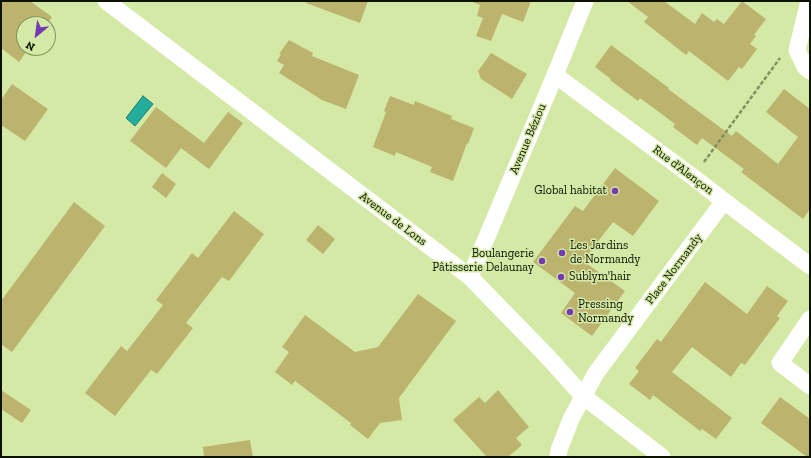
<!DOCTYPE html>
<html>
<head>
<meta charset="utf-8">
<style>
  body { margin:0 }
  #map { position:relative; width:811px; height:458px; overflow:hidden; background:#d3e9a5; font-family:"Zilla Slab",serif }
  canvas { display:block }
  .frame { position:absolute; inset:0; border:2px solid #0c1200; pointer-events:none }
  .north { position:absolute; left:16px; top:16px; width:40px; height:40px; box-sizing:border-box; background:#d3e9a5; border:1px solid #839363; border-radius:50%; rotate:209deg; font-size:11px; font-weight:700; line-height:16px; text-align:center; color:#0c1200 }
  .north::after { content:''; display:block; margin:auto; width:14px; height:18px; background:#743ab0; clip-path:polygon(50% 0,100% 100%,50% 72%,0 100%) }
</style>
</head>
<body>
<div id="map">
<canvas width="811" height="458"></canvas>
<div class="frame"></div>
<div class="north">N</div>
</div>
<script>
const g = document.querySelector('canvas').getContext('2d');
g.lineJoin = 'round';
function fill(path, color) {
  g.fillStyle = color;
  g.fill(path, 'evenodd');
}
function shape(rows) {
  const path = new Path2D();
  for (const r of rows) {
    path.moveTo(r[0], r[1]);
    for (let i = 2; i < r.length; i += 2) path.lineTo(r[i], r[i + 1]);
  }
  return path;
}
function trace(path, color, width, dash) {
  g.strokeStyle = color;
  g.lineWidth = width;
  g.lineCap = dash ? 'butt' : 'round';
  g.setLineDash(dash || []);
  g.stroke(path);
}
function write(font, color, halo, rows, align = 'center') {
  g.font = font + ' "Zilla Slab",serif';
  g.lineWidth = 3;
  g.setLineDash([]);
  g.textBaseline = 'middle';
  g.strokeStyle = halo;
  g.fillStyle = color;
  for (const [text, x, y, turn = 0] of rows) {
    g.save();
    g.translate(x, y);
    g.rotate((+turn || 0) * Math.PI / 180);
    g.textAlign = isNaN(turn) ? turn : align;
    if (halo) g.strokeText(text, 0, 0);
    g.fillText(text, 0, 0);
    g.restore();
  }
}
const water = shape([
  [143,96,153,104,135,126,126,118,143,96]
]);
const building = shape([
  [1,1,30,1,52,17,47,24,24,24,24,48,29,48,19,62,1,48],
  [306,1,368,1,360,23,306,3],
  [472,1,531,1,523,22,502,14,491,41,476,36,483,18,477,16,480,5,472,2],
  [627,1,664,1,695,24,702,13,714,22,717,19,724,24,742,1,766,19,754,35,756,36,750,44,757,49,742,69,739,67,728,81,689,51,686,55,644,22,648,17],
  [289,40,313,53,312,56,359,75,346,109,322,100,279,73,284,65,277,61,281,54,279,54],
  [611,45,669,88,668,89,732,136,736,131,778,164,798,137,766,112,784,89,810,109,810,209,803,219,741,172,744,169,702,138,697,145,673,127,675,124,640,98,638,101,610,80,611,79,595,67],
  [491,53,527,74,512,99,481,79,478,71],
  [12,84,48,109,25,141,1,125,1,100],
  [390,96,414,105,415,101,452,116,451,119,474,128,468,144,467,143,453,181,430,172,432,167,396,152,395,156,373,147,386,112,384,111],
  [156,107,204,143,228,112,243,123,209,169,181,148,166,168,130,141],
  [615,168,659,201,633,236,613,222,583,261,625,291,592,336,561,313,575,293,533,262,575,206,583,211],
  [162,173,176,184,166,198,152,187],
  [74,202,105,226,12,352,1,344,1,301],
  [234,211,264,234,229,281,222,277,186,323,193,328,157,374,151,370,115,416,85,393,121,346,127,351,163,305,156,300,192,253,198,258],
  [318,225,335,239,323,254,306,240],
  [705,282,747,314,767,286,788,301,777,316,780,318,745,365,741,363,731,377,692,347,672,372,732,418,716,439,702,429,700,431,653,395,650,400,629,384,639,371,635,368,657,339,661,342],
  [418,294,456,321,399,398,402,420,380,423,368,439,350,425,351,423,295,381,292,385,275,372,289,352,282,347,305,315,355,352,378,347],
  [1,390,31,410,22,423,1,409],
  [498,390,529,427,516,438,522,445,508,457,487,457,453,420,479,397,485,403],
  [780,397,810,419,810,457,807,457,761,423],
  [250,440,253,457,204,457,203,447]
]);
const path = shape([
  [704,162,780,58]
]);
const street = shape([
  [106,1,470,277,547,356,583,396,662,457],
  [809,1,797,50,805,67,810,71],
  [555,75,693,177,724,201,810,266],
  [470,277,555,75,585,1],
  [810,319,780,363,810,386],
  [558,457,559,450,571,419,596,373,724,201]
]);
const markers = [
  [615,191,4,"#743ab0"],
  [562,253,4,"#743ab0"],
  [542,261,4,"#743ab0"],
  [561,277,4,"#743ab0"],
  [570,312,4,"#743ab0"]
];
const streetNames = [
  ["Avenue Béziou",528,139,-67],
  ["Rue d'Alençon",683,170,37],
  ["Avenue de Lons",393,219,37],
  ["Place Normandy",674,269,-53]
];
const poiNames = [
  ["Global habitat",607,191,"right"],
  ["Les Jardins",570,246],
  ["de Normandy",570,260],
  ["Boulangerie",534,254,"right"],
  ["Pâtisserie Delaunay",534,268,"right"],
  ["Sublym'hair",569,277],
  ["Pressing",578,305],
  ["Normandy",578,319]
];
fill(water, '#23ad9d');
trace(water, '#1c7e6e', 1);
fill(building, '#bcb46e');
trace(path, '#829161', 2.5, [4, 2]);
trace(street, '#fff', 17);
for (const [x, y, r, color] of markers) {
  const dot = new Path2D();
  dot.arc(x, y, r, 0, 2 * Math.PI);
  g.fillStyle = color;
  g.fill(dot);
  trace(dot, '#d3e9a5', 1.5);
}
write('12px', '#0c1200', '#d3e9a5', streetNames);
write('12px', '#0c1200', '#d3e9a5', poiNames, 'left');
</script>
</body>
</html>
